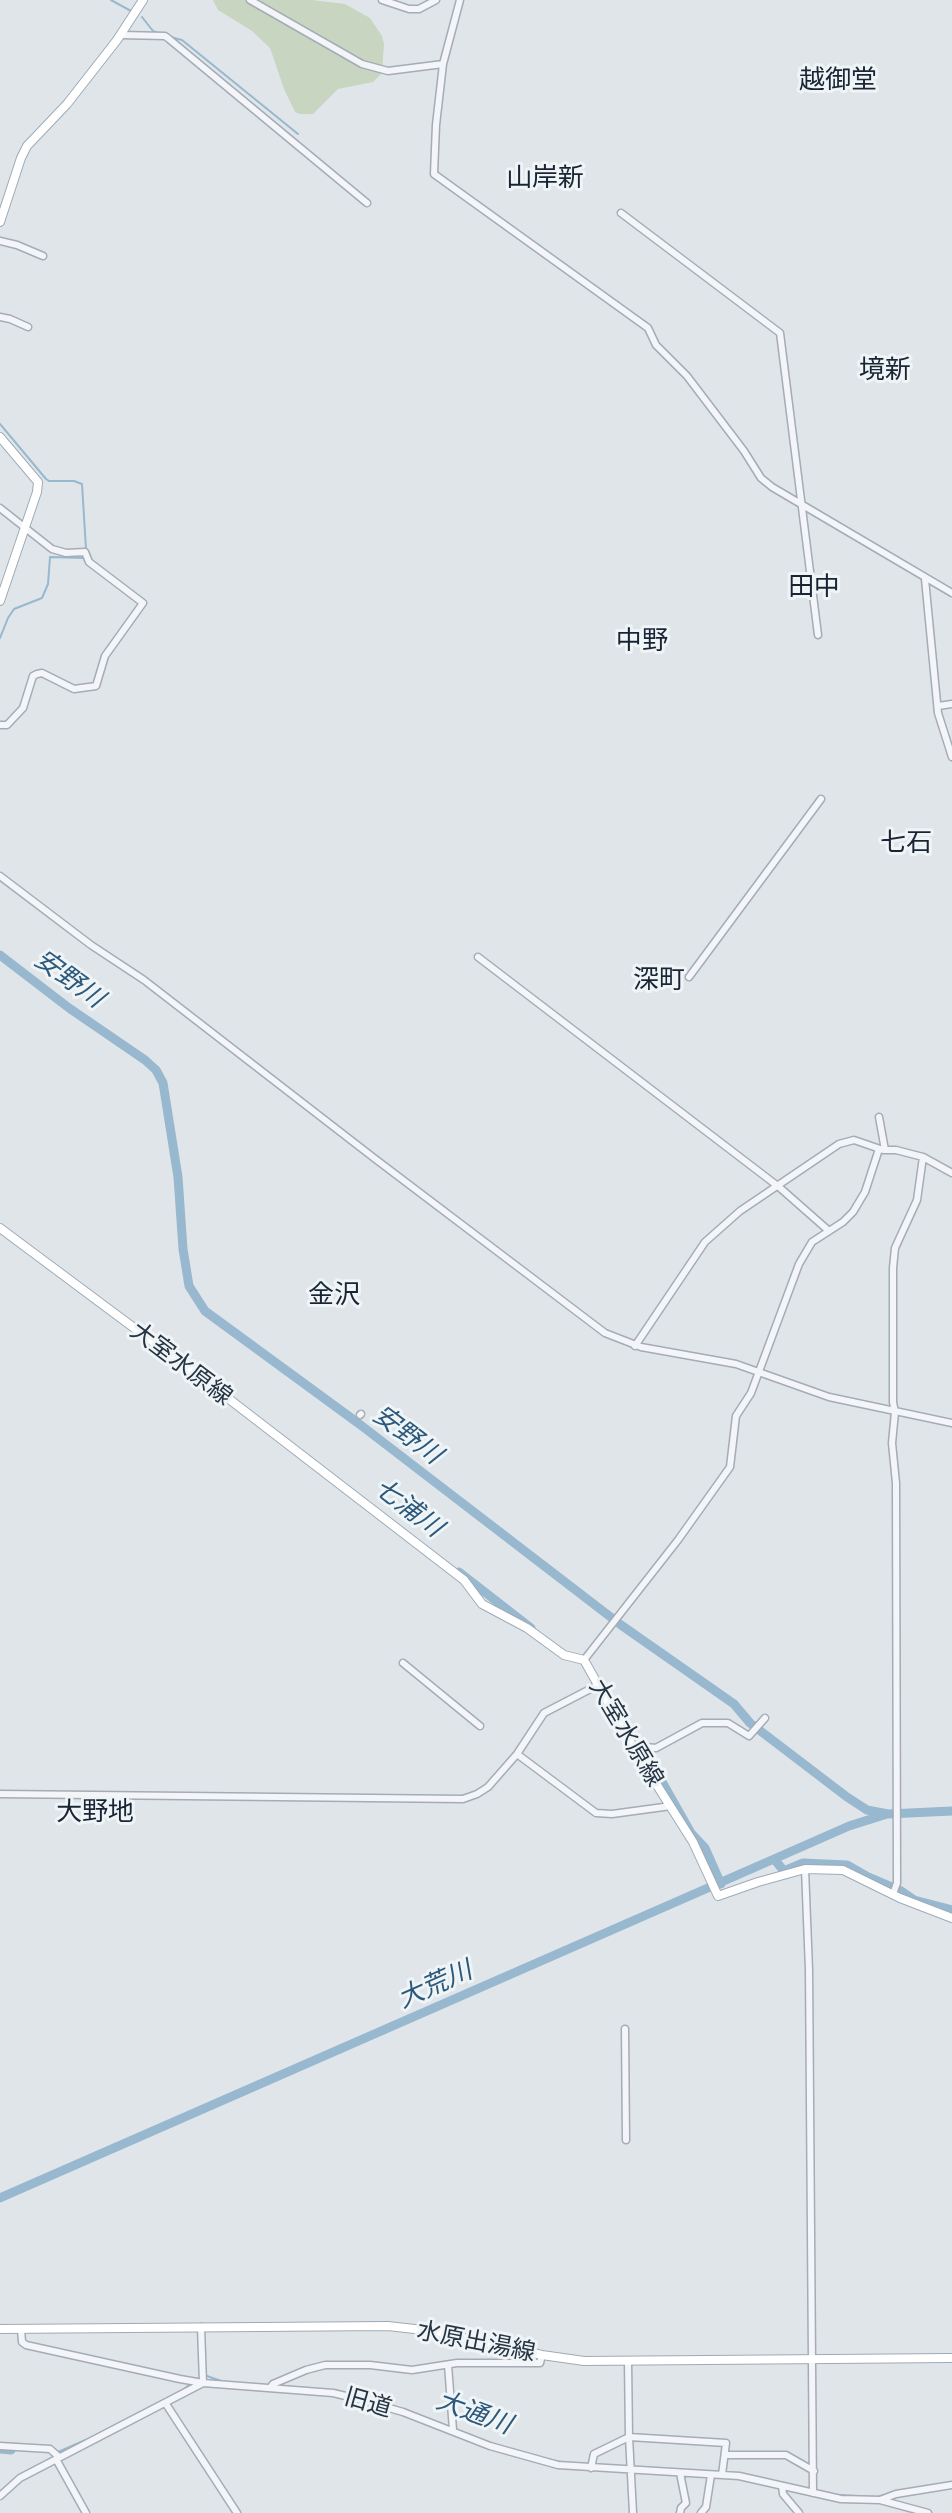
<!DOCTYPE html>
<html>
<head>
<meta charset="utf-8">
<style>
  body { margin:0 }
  canvas { display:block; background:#e0e5ea }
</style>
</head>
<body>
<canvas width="952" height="2513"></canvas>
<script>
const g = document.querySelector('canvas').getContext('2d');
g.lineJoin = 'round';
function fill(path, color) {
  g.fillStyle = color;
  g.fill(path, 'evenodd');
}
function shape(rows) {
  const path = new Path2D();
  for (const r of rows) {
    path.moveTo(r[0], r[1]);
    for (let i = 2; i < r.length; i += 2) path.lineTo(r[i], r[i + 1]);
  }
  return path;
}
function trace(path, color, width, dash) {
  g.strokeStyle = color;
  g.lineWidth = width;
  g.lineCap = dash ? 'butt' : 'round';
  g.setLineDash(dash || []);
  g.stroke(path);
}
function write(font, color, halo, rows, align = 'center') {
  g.font = font + ' "Alegreya Sans","Noto Sans JP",sans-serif';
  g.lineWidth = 6;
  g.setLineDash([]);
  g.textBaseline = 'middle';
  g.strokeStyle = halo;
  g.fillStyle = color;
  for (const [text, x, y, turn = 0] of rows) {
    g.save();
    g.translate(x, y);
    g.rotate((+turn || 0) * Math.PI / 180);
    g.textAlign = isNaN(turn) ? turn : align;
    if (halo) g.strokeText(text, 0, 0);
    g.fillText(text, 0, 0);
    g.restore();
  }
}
const green = shape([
  [213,0,312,0,345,4,370,18,382,36,384,44,382,73,373,82,338,89,313,114,300,114,295,112,284,89,270,48,252,31,218,10]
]);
const stream = shape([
  [111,0,131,11],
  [142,17,153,31,158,33],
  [170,37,182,40,298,134],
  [0,424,46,479,49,481,74,481,82,484,86,549],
  [0,638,8,618,14,609,42,598,48,584,50,557,85,558],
  [207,2376,224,2382],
  [279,2386,329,2390],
  [335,2390,353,2395],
  [180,2392,192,2383],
  [58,2452,88,2439],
  [547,2459,566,2463],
  [838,2495,877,2497,898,2491]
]);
const river = shape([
  [0,955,69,1008,145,1060,156,1070,163,1083,178,1177,183,1249,189,1286,205,1311,358,1423,621,1625,734,1704,750,1723,847,1797,867,1810,888,1814,952,1811],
  [459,1572,531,1628],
  [628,1730,657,1773,691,1833,705,1848,721,1884],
  [774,1859,784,1871,803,1863,847,1865,868,1877,901,1891,914,1900,952,1910],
  [0,2198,774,1859,849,1826,887,1814],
  [0,2449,11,2450]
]);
const minor = shape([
  [250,0,362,64,388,71,443,64],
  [382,0,409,9,419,9,436,0],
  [460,0,443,64,436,125,434,174,648,328,656,345,687,376,744,451,761,478,772,487,952,593],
  [121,35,165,36,169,39,367,203],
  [621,213,780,333,818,635],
  [0,241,17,245,43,256],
  [0,317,10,319,28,327],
  [0,508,52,549,66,553,85,552,89,562,143,603,105,656,96,686,74,689,42,673,37,674,33,676,23,708,7,725,0,725],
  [925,579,938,713,952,757],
  [938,706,952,704],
  [0,876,91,945,144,980,374,1158,605,1333,641,1347,736,1364,829,1397,952,1423],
  [478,957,779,1187,829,1231],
  [689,977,821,799],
  [879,1117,885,1150],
  [635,1346,705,1242,740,1211,839,1144,854,1140,883,1150,896,1150,923,1157,952,1173],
  [360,1415,361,1414],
  [584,1660,678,1540,730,1467,736,1416,751,1393,799,1264,812,1242,843,1222,853,1212,865,1192,879,1149],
  [403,1663,480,1726],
  [636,1752,645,1747,656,1748,702,1723,728,1723,749,1736,765,1718],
  [517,1754,596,1813,612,1814,671,1806],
  [0,1794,463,1799,477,1794,488,1787,517,1754,544,1713,598,1685],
  [805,1869,809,1970,813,2493],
  [893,1894,897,1883,896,1483,892,1443,895,1412,893,1402,893,1268,895,1248,917,1200,923,1157],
  [625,2029,626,2140],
  [21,2329,22,2342,26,2345,180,2379,203,2383,333,2393,354,2398,403,2412,490,2446,558,2465,739,2476,841,2499,880,2500,928,2513],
  [628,2362,629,2437,633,2513],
  [448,2365,453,2430],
  [270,2388,273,2384,306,2370,325,2365,370,2365,412,2370,457,2363,540,2363,542,2355],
  [166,2404,237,2513],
  [0,2446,50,2449,59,2457],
  [725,2455,786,2455,814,2471],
  [56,2459,86,2513],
  [591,2468,594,2454,629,2437,726,2443,722,2475],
  [680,2473,686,2503,681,2508,680,2513],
  [782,2486,783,2494,799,2513],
  [0,2496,20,2478,203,2383,201,2327],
  [880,2500,896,2494,952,2485],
  [701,2513,706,2507,711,2475]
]);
const major = shape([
  [0,222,21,158,27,146,67,104,117,40,143,0],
  [0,437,38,482,37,492,0,601],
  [0,1228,216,1389,464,1580,482,1604,527,1628,564,1655,584,1660,636,1752,693,1842,718,1896,758,1882,805,1869,843,1870,900,1898,952,1918],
  [0,2329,388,2326,432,2331,542,2355,584,2361,952,2358]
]);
const streetNames = [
  ["大室水原線",181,1364,37],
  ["大室水原線",626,1733,59],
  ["水原出湯線",476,2342,11],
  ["旧道",368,2403,16]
];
const neighbourhoodNames = [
  ["越御堂",838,80],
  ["山岸新",545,178],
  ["境新",885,370],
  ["田中",814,587],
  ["中野",642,641],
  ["七石",906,843],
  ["深町",659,980],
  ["金沢",334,1295],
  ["大野地",95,1812]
];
const waterNames = [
  ["安野川",69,979,36],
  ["安野川",407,1435,37],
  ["七浦川",408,1508,37],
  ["大荒川",435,1985,-24],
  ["大通川",474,2413,20]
];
fill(green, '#c8d5c0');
trace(stream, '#97b8ce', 2);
trace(river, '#97b8ce', 9);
trace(minor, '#a4acb5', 9);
trace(major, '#9eabb7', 10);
trace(minor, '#f3f5f8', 6);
trace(major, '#fff', 8);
write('24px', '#263443', '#eff4f7', streetNames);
write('26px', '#192534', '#eff4f7', neighbourhoodNames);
write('italic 26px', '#2c597b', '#eff4f7', waterNames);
</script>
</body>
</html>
